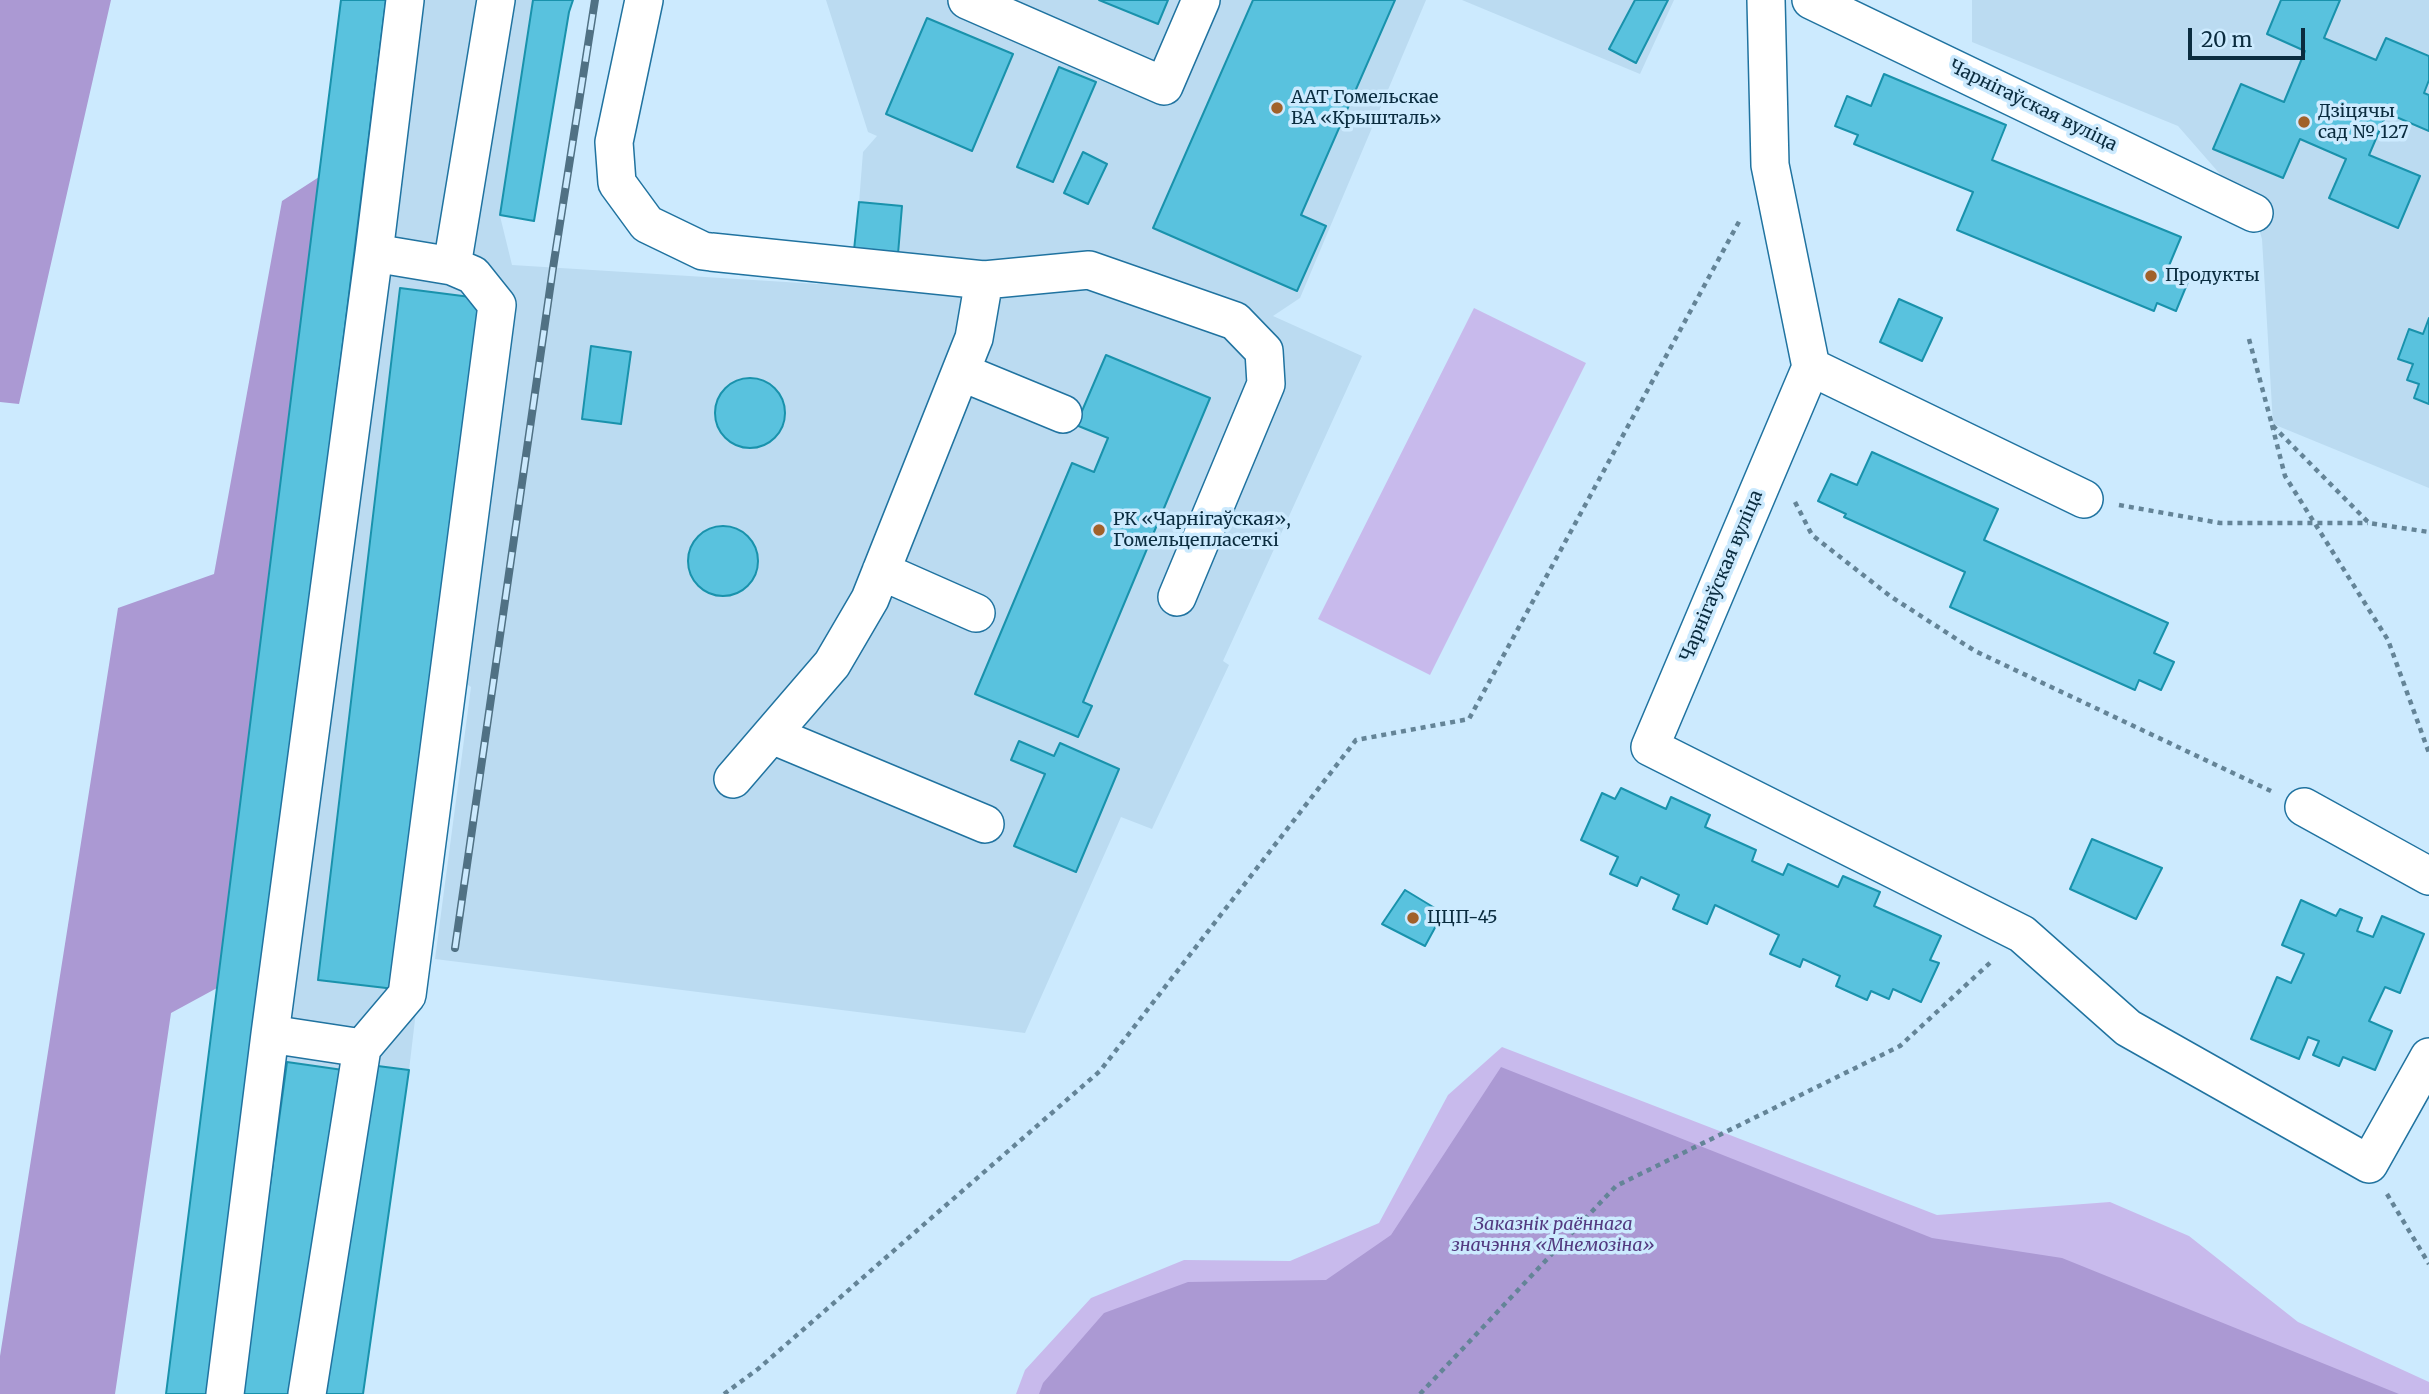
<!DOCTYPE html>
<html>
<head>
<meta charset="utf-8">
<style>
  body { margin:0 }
  #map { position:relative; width:2429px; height:1394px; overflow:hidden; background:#cceafe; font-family:Merriweather,serif }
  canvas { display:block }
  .scale { position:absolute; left:2188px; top:28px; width:117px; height:32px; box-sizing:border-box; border:4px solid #0a2c3f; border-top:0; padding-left:9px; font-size:21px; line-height:24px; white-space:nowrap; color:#0a2c3f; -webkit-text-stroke:5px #cceafe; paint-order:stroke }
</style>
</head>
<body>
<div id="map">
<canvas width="2429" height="1394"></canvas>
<div class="scale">20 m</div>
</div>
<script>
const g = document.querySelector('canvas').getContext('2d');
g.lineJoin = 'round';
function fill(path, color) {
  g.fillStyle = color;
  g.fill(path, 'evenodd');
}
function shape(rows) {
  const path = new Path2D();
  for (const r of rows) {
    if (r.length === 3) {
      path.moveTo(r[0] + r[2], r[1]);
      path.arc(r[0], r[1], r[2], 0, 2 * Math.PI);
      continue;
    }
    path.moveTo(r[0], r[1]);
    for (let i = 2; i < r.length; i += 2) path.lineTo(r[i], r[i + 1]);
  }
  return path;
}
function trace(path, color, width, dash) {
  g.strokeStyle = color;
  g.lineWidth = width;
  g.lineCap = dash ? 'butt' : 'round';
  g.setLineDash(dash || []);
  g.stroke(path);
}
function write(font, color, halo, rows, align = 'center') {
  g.font = font + ' Merriweather,serif';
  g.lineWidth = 7;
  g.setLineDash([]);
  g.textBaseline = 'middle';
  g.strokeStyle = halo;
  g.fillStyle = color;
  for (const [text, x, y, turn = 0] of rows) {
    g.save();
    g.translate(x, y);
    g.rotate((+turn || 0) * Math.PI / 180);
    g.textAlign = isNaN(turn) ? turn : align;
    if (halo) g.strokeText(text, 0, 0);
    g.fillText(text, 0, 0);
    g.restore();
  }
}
const built = shape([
  [341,0,573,0,569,12,534,221,500,216,512,265,850,286,854,267,863,152,877,136,868,132,826,0,1426,0,1300,298,1273,316,1362,356,1223,661,1229,665,1152,829,1121,817,1025,1033,435,959,471,687,456,676,409,1070,363,1394,166,1394],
  [1462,0,1674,0,1640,74],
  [1972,0,2429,0,2429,488,2273,424,2262,239,2254,213,2178,126,1972,42]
]);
const green = shape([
  [1474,308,1586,363,1430,675,1318,619],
  [1502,1047,1937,1215,2110,1202,2189,1236,2298,1322,2429,1382,2429,1394,1016,1394,1025,1370,1091,1298,1184,1260,1290,1261,1379,1223,1448,1095]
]);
const forest = shape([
  [0,0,111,0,19,404,0,402],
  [319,177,217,988,171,1013,115,1394,0,1394,0,1356,118,608,214,574,282,201],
  [1501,1067,1932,1238,2062,1258,2399,1394,1039,1394,1043,1383,1104,1313,1188,1282,1326,1280,1391,1235]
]);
const building = shape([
  [341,0,386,0,211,1394,166,1394,341,0],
  [533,0,573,0,569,12,534,221,500,215,533,0],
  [1099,0,1168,0,1158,24,1099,0],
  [1253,0,1395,0,1301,215,1326,226,1297,291,1153,228,1253,0],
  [1635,0,1668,0,1636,63,1609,49,1635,0],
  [2281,0,2340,0,2324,38,2376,60,2386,38,2429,56,2429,80,2424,93,2429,95,2429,131,2387,113,2369,155,2420,176,2398,228,2329,198,2346,159,2300,139,2283,178,2213,149,2241,84,2284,102,2305,51,2267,34,2281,0],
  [927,18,1013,54,972,151,886,114,927,18],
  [1059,67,1096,82,1053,182,1017,167,1059,67],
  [1884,74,2006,125,1992,160,2181,237,2168,268,2190,277,2176,311,2157,303,2154,311,1957,230,1973,192,1854,144,1858,135,1835,126,1847,96,1871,106,1884,74],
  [1083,152,1107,164,1088,204,1064,193,1083,152],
  [859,202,902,206,898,254,854,250,859,202],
  [400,288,486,299,403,990,318,980,400,288],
  [1899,299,1942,318,1922,361,1880,342,1899,299],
  [2429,318,2429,404,2414,398,2419,384,2407,380,2413,364,2398,359,2409,329,2423,334,2429,318],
  [591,346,631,352,621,424,582,419,591,346],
  [1106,355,1210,398,1083,702,1092,706,1078,737,975,694,1072,463,1094,472,1108,438,1076,425,1106,355],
  [750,413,35],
  [1872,452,1998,509,1984,540,2168,623,2154,653,2174,662,2161,690,2139,680,2135,690,1950,607,1965,572,1844,517,1846,514,1818,501,1831,474,1857,485,1872,452],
  [723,561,35],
  [1019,741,1054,756,1060,743,1119,769,1076,872,1014,846,1045,774,1011,760,1019,741],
  [1621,788,1666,809,1671,797,1710,815,1705,827,1756,850,1752,861,1783,875,1788,864,1838,887,1843,876,1880,892,1874,906,1941,936,1930,960,1939,963,1921,1002,1893,989,1889,999,1871,991,1867,1000,1836,986,1840,976,1803,959,1800,967,1770,954,1779,935,1715,905,1707,924,1673,909,1679,895,1641,877,1637,886,1610,874,1618,857,1581,840,1602,793,1615,799,1621,788],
  [2092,839,2162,868,2136,919,2070,889,2092,839],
  [1405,890,1443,913,1425,946,1382,924,1405,890],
  [2301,900,2336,916,2340,909,2362,918,2357,931,2373,937,2382,916,2424,934,2400,993,2385,987,2369,1021,2392,1031,2375,1070,2343,1057,2339,1066,2313,1055,2319,1041,2308,1037,2299,1059,2251,1039,2277,977,2291,983,2304,954,2282,945,2301,900],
  [287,1062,343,1070,299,1394,241,1394,287,1062],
  [362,1064,409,1070,363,1394,316,1394,362,1064]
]);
const path = shape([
  [2249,339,2272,425,2369,523,2429,532],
  [2272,425,2285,476,2388,640,2429,753],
  [1795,502,1812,535,1890,596,1975,651,2271,791],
  [2119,505,2220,523,2368,523],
  [2387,1194,2429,1264],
  [724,1394,758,1369,1100,1071,1356,740,1469,719,1741,218],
  [1420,1394,1616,1186,1900,1046,1993,960]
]);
const minor = shape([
  [644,0,614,142,617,183,647,224,703,251,711,252,984,280,1089,270,1235,321,1264,351,1266,384,1177,597],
  [967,0,1164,86,1201,0],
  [1766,0,1770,165,1811,367,1650,747,2022,934,2128,1028,2369,1164,2429,1057],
  [1811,0,2254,213],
  [374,253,405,0],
  [1811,367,2084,499],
  [961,372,1063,414],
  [881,571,976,613],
  [772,735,985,824],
  [733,779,832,664,870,599,974,338,984,280],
  [2304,807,2429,876],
  [270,1034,362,1048,407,995,497,305,473,275,452,266],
  [225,1394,270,1034,374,253,452,266,496,0],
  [307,1394,362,1048]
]);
const rail = shape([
  [455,948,553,268,595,0]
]);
const markers = [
  [1277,108,7,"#a1612a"],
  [2304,122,7,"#a1612a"],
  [2151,276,7,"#a1612a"],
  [1099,530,7,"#a1612a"],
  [1413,918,7,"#a1612a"]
];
const poiNames = [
  ["ААТ Гомельскае",1291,98],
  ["ВА «Крышталь»",1291,119],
  ["Дзіцячы",2318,112],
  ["сад № 127",2318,133],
  ["Продукты",2165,276],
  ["РК «Чарнігаўская»,",1113,520],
  ["Гомельцепласеткі",1113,541],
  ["ЦЦП-45",1427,918]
];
const streetNames = [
  ["Чарнігаўская вуліца",2033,106,26],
  ["Чарнігаўская вуліца",1722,576,-67]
];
const parkNames = [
  ["Заказнік раённага",1553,1225],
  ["значэння «Мнемозіна»",1553,1246]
];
fill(built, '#bbdbf1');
fill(green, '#c8baec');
fill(forest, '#ab99d3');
fill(building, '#59c2de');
trace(building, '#1992ac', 2);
trace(minor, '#2073a0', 40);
trace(path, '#648497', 4.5, [5, 5]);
trace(minor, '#fff', 37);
trace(rail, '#507184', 8);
trace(rail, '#cceafe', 5, [16]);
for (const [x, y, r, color] of markers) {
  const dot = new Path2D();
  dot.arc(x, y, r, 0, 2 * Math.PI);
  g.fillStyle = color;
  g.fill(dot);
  trace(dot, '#cceafe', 2.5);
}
write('18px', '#0a2c3f', '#cceafe', poiNames, 'left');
write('18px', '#0a2c3f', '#cceafe', streetNames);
write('italic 18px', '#533a80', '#cceafe', parkNames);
</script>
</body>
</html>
